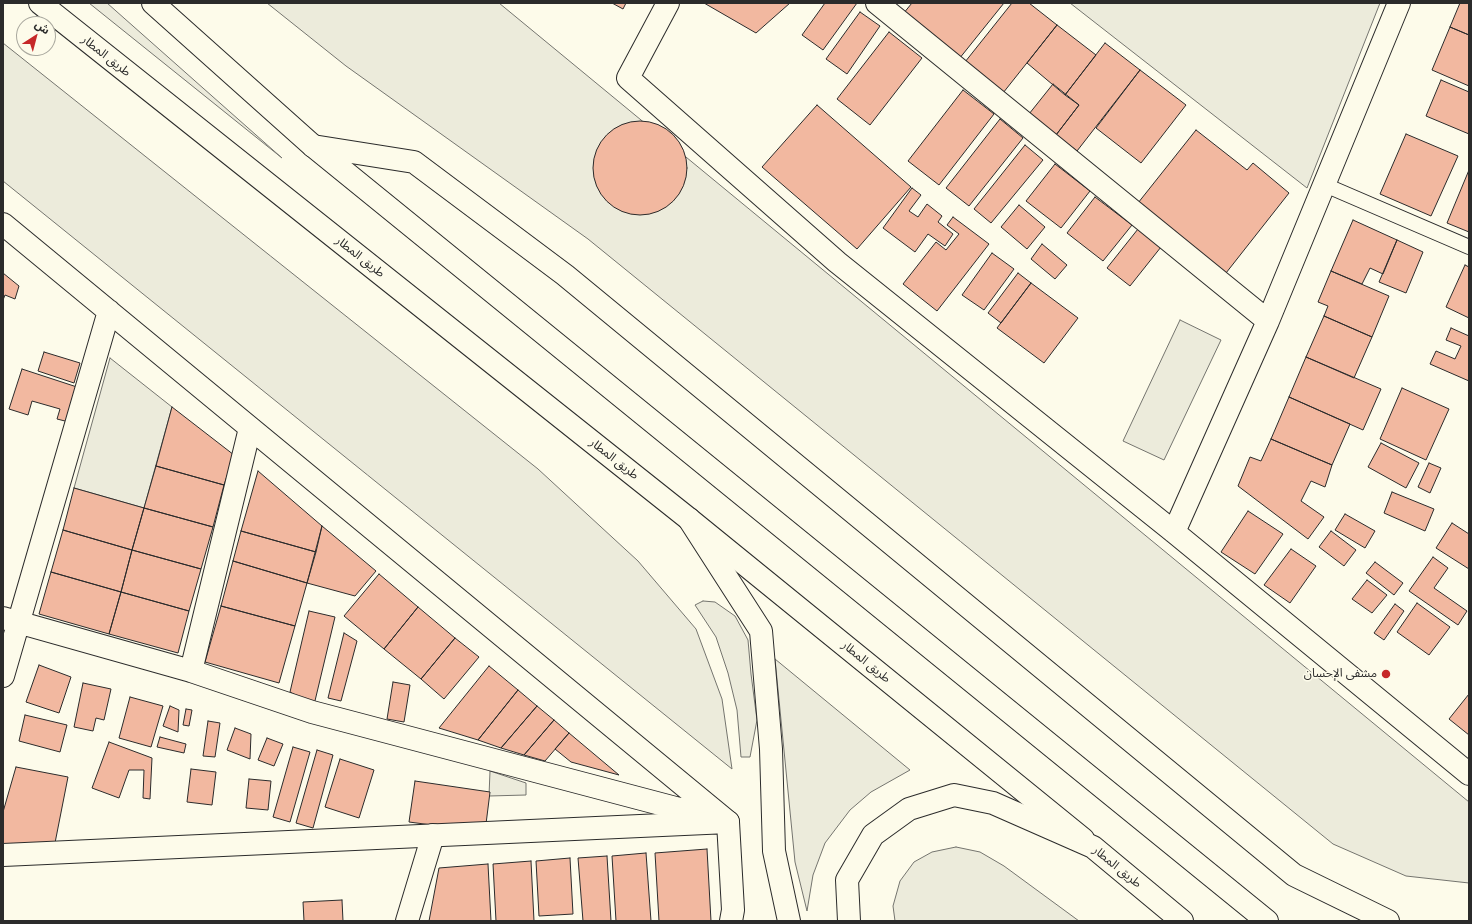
<!DOCTYPE html>
<html>
<head>
<meta charset="utf-8">
<style>
  body { margin:0 }
  #map { position:relative; width:1472px; height:924px; overflow:hidden; background:#fdfbea; font-family:"Noto Serif","Noto Sans Arabic",serif }
  canvas { display:block }
  .frame { position:absolute; inset:0; border:4px solid #2b2b2b; pointer-events:none }
  .north { position:absolute; left:16px; top:16px; width:40px; height:40px; box-sizing:border-box; background:#fdfbea; border:1px solid #a9a89e; border-radius:50%; rotate:36deg; font-size:11px; font-weight:700; line-height:16px; text-align:center; color:#2b2b2b }
  .north::after { content:''; display:block; margin:auto; width:14px; height:18px; background:#c62828; clip-path:polygon(50% 0,100% 100%,50% 72%,0 100%) }
</style>
</head>
<body>
<div id="map">
<canvas width="1472" height="924"></canvas>
<div class="frame"></div>
<div class="north">ش</div>
</div>
<script>
const g = document.querySelector('canvas').getContext('2d');
g.lineJoin = 'round';
function fill(path, color) {
  g.fillStyle = color;
  g.fill(path, 'evenodd');
}
function shape(rows) {
  const path = new Path2D();
  for (const r of rows) {
    if (r.length === 3) {
      path.moveTo(r[0] + r[2], r[1]);
      path.arc(r[0], r[1], r[2], 0, 2 * Math.PI);
      continue;
    }
    path.moveTo(r[0], r[1]);
    for (let i = 2; i < r.length; i += 2) path.lineTo(r[i], r[i + 1]);
  }
  return path;
}
function trace(path, color, width, dash) {
  g.strokeStyle = color;
  g.lineWidth = width;
  g.lineCap = dash ? 'butt' : 'round';
  g.setLineDash(dash || []);
  g.stroke(path);
}
function write(font, color, halo, rows, align = 'center') {
  g.font = font + ' "Noto Serif","Noto Sans Arabic",serif';
  g.lineWidth = 3;
  g.setLineDash([]);
  g.textBaseline = 'middle';
  g.strokeStyle = halo;
  g.fillStyle = color;
  for (const [text, x, y, turn = 0] of rows) {
    g.save();
    g.translate(x, y);
    g.rotate((+turn || 0) * Math.PI / 180);
    g.textAlign = isNaN(turn) ? turn : align;
    if (halo) g.strokeText(text, 0, 0);
    g.fillText(text, 0, 0);
    g.restore();
  }
}
const green = shape([
  [89,3,107,3,282,158,89,3],
  [267,3,499,3,1469,802,1469,883,1406,876,1333,844,588,239,346,66,267,3],
  [1070,3,1380,3,1307,188,1070,3],
  [3,43,538,469,638,561,696,629,722,699,732,769,3,181,3,43],
  [1180,320,1221,340,1164,460,1123,441,1180,320],
  [110,358,172,407,144,508,74,488,110,358],
  [703,601,715,602,735,616,748,640,751,674,757,720,750,757,741,757,737,710,728,673,716,637,695,605,703,601],
  [775,659,910,770,871,792,850,810,825,843,813,875,807,911,795,862,775,659],
  [490,771,526,783,526,795,489,796,490,771],
  [956,847,980,852,1004,866,1079,921,895,921,893,906,900,881,914,862,932,852,956,847]
]);
const building = shape([
  [612,3,626,3,623,9,612,3],
  [704,3,790,3,756,33,704,3],
  [825,3,857,3,823,50,802,35,825,3],
  [912,3,1004,3,959,59,903,14,912,3],
  [1012,3,1029,3,1057,25,1003,93,965,62,1012,3],
  [1460,3,1469,3,1469,35,1450,27,1460,3],
  [860,12,880,26,847,74,826,59,860,12],
  [1057,25,1096,55,1065,95,1027,63,1057,25],
  [1450,27,1469,35,1469,86,1432,70,1450,27],
  [889,32,922,58,870,125,837,99,889,32],
  [1105,43,1140,70,1077,151,1056,135,1079,105,1065,95,1105,43],
  [1140,70,1186,105,1141,163,1096,128,1140,70],
  [1441,80,1469,92,1469,134,1426,116,1441,80],
  [1053,84,1079,105,1056,135,1029,114,1053,84],
  [963,90,994,114,939,185,908,161,963,90],
  [817,105,911,187,857,249,762,167,817,105],
  [1000,119,1023,138,969,206,946,188,1000,119],
  [640,168,47],
  [1196,130,1247,170,1253,163,1289,193,1226,273,1138,203,1196,130],
  [1406,134,1458,156,1431,216,1380,194,1406,134],
  [1025,145,1043,160,991,223,974,209,1025,145],
  [1055,164,1090,191,1061,228,1026,201,1055,164],
  [1469,170,1469,232,1447,223,1469,170],
  [912,188,921,195,909,211,918,217,927,204,942,216,938,222,953,234,945,246,928,234,915,252,883,228,912,188],
  [1095,197,1132,225,1103,261,1067,233,1095,197],
  [1019,205,1045,227,1027,249,1001,227,1019,205],
  [953,217,989,244,937,311,903,284,936,242,946,250,959,234,947,225,953,217],
  [1353,220,1397,240,1383,274,1370,268,1362,284,1331,271,1353,220],
  [1138,229,1161,247,1130,286,1107,268,1138,229],
  [1397,240,1423,252,1406,293,1379,282,1397,240],
  [1042,244,1067,265,1055,279,1031,259,1042,244],
  [992,253,1014,269,984,310,962,295,992,253],
  [1465,265,1469,267,1469,318,1446,307,1465,265],
  [1331,271,1389,296,1372,337,1324,316,1328,306,1318,302,1331,271],
  [3,273,19,286,15,299,5,295,3,300,3,273],
  [1018,273,1031,283,1001,323,988,313,1018,273],
  [1031,283,1078,318,1044,363,997,328,1031,283],
  [1324,316,1372,337,1354,378,1306,357,1324,316],
  [1451,328,1469,336,1469,381,1430,364,1436,351,1455,359,1461,346,1446,340,1451,328],
  [44,352,80,363,74,383,38,371,44,352],
  [1306,357,1381,389,1363,430,1289,397,1306,357],
  [22,369,80,388,69,422,57,419,60,409,32,401,28,415,9,409,22,369],
  [1402,388,1449,409,1426,460,1380,439,1402,388],
  [1289,397,1350,424,1332,465,1271,439,1289,397],
  [172,407,234,455,224,485,156,466,172,407],
  [1271,439,1332,465,1325,487,1311,481,1301,501,1324,517,1308,539,1238,486,1250,457,1261,461,1271,439],
  [1381,443,1419,463,1406,488,1368,467,1381,443],
  [1429,463,1441,468,1430,493,1418,487,1429,463],
  [156,466,224,485,213,527,144,508,156,466],
  [258,471,322,526,316,552,241,531,258,471],
  [74,488,144,508,132,550,63,530,74,488],
  [1392,492,1434,509,1425,531,1384,513,1392,492],
  [144,508,213,527,201,569,132,550,144,508],
  [1248,511,1283,534,1255,574,1221,552,1248,511],
  [1345,514,1375,531,1365,548,1335,530,1345,514],
  [1452,523,1469,534,1469,569,1436,548,1452,523],
  [322,526,376,571,355,596,307,583,322,526],
  [63,530,132,550,121,592,51,572,63,530],
  [241,531,316,552,307,583,233,561,241,531],
  [1331,531,1356,550,1344,566,1319,547,1331,531],
  [1291,549,1316,566,1290,603,1264,585,1291,549],
  [132,550,201,569,189,611,121,592,132,550],
  [1433,557,1448,568,1434,588,1467,611,1458,625,1409,591,1433,557],
  [233,561,307,583,295,626,221,606,233,561],
  [1375,562,1403,583,1394,595,1366,573,1375,562],
  [51,572,121,592,109,634,39,614,51,572],
  [379,574,418,607,384,649,344,616,379,574],
  [1367,580,1387,595,1372,613,1352,599,1367,580],
  [121,592,189,611,178,653,109,634,121,592],
  [1417,603,1450,627,1429,655,1397,632,1417,603],
  [1395,604,1404,611,1384,640,1374,633,1395,604],
  [221,606,295,626,279,683,205,662,221,606],
  [418,607,455,638,421,679,384,649,418,607],
  [309,611,335,617,314,705,290,692,309,611],
  [344,633,357,641,341,701,328,698,344,633],
  [455,638,479,657,444,699,421,679,455,638],
  [39,665,71,677,59,713,26,702,39,665],
  [489,666,518,690,478,740,439,728,489,666],
  [393,682,410,685,404,722,387,719,393,682],
  [83,683,111,689,104,720,96,718,93,731,74,727,83,683],
  [518,690,537,706,501,748,478,740,518,690],
  [1469,694,1469,735,1449,719,1469,694],
  [130,697,163,706,151,747,119,738,130,697],
  [170,706,179,710,178,732,163,726,170,706],
  [537,706,554,720,524,755,501,748,537,706],
  [186,709,192,710,189,726,183,725,186,709],
  [25,715,67,725,60,752,19,741,25,715],
  [554,720,569,733,545,761,524,755,554,720],
  [208,721,220,723,215,757,203,756,208,721],
  [235,728,251,734,250,759,227,750,235,728],
  [569,733,619,775,571,762,555,749,569,733],
  [160,737,186,744,184,753,157,747,160,737],
  [267,738,283,744,274,766,258,760,267,738],
  [109,742,152,758,150,799,143,798,144,770,129,770,119,798,92,788,109,742],
  [293,747,310,752,290,822,273,817,293,747],
  [317,750,333,755,313,828,296,823,317,750],
  [340,759,374,770,359,818,325,807,340,759],
  [16,767,68,777,54,848,3,844,3,812,16,767],
  [191,769,216,772,212,805,187,802,191,769],
  [249,779,271,781,268,810,246,808,249,779],
  [415,781,490,792,485,832,409,822,415,781],
  [707,849,711,921,659,921,655,853,707,849],
  [646,853,651,921,616,921,612,856,646,853],
  [607,856,611,921,583,921,578,858,607,856],
  [570,858,573,914,539,916,536,861,570,858],
  [531,861,534,921,496,921,493,864,531,861],
  [488,864,491,921,429,921,439,868,488,864],
  [342,900,343,921,304,921,303,902,342,900]
]);
const lane = shape([
  [1325,185,1469,247]
]);
const street = shape([
  [668,3,628,78,837,262,1174,532,1469,774],
  [877,3,1268,321],
  [3,224,728,822],
  [1174,532,1268,321,1399,3],
  [3,618,191,671,312,712,721,820],
  [191,671,250,428],
  [3,676,109,311],
  [407,921,433,835]
]);
const secondary = shape([
  [3,855,728,822,733,910,731,921]
]);
const primary = shape([
  [40,3,689,519,1083,839],
  [153,3,313,146,1267,921]
]);
const highway = shape([
  [313,146,414,162,565,275,1294,875,1388,921],
  [689,519,761,631,771,749,774,851,789,921],
  [849,921,847,880,873,835,909,809,954,795,993,803,1093,847,1182,921]
]);
const markers = [
  [1386,674,5,"#c62828"]
];
const streetNames = [
  ["طريق المطار",106,56,38],
  ["طريق المطار",360,257,38],
  ["طريق المطار",614,459,38],
  ["طريق المطار",866,662,39],
  ["طريق المطار",1117,867,39]
];
const poiNames = [
  ["مشفى الإحسان",1377,674]
];
fill(green, '#ecebdb');
trace(green, '#74746e', 1);
fill(building, '#f2b8a0');
trace(building, '#2b2b2b', 1);
trace(lane, '#2b2b2b', 16);
trace(street, '#2b2b2b', 24);
trace(secondary, '#2b2b2b', 24);
trace(primary, '#2b2b2b', 24);
trace(highway, '#2b2b2b', 24);
trace(lane, '#fdfbea', 14);
trace(street, '#fdfbea', 22);
trace(secondary, '#fdfbea', 22);
trace(primary, '#fdfbea', 22);
trace(highway, '#fdfbea', 22);
for (const [x, y, r, color] of markers) {
  const dot = new Path2D();
  dot.arc(x, y, r, 0, 2 * Math.PI);
  g.fillStyle = color;
  g.fill(dot);
  trace(dot, '#fdfbea', 1.5);
}
write('12px', '#2b2b2b', '#fdfbea', streetNames);
write('12px', '#2b2b2b', '#fdfbea', poiNames, 'right');
</script>
</body>
</html>
